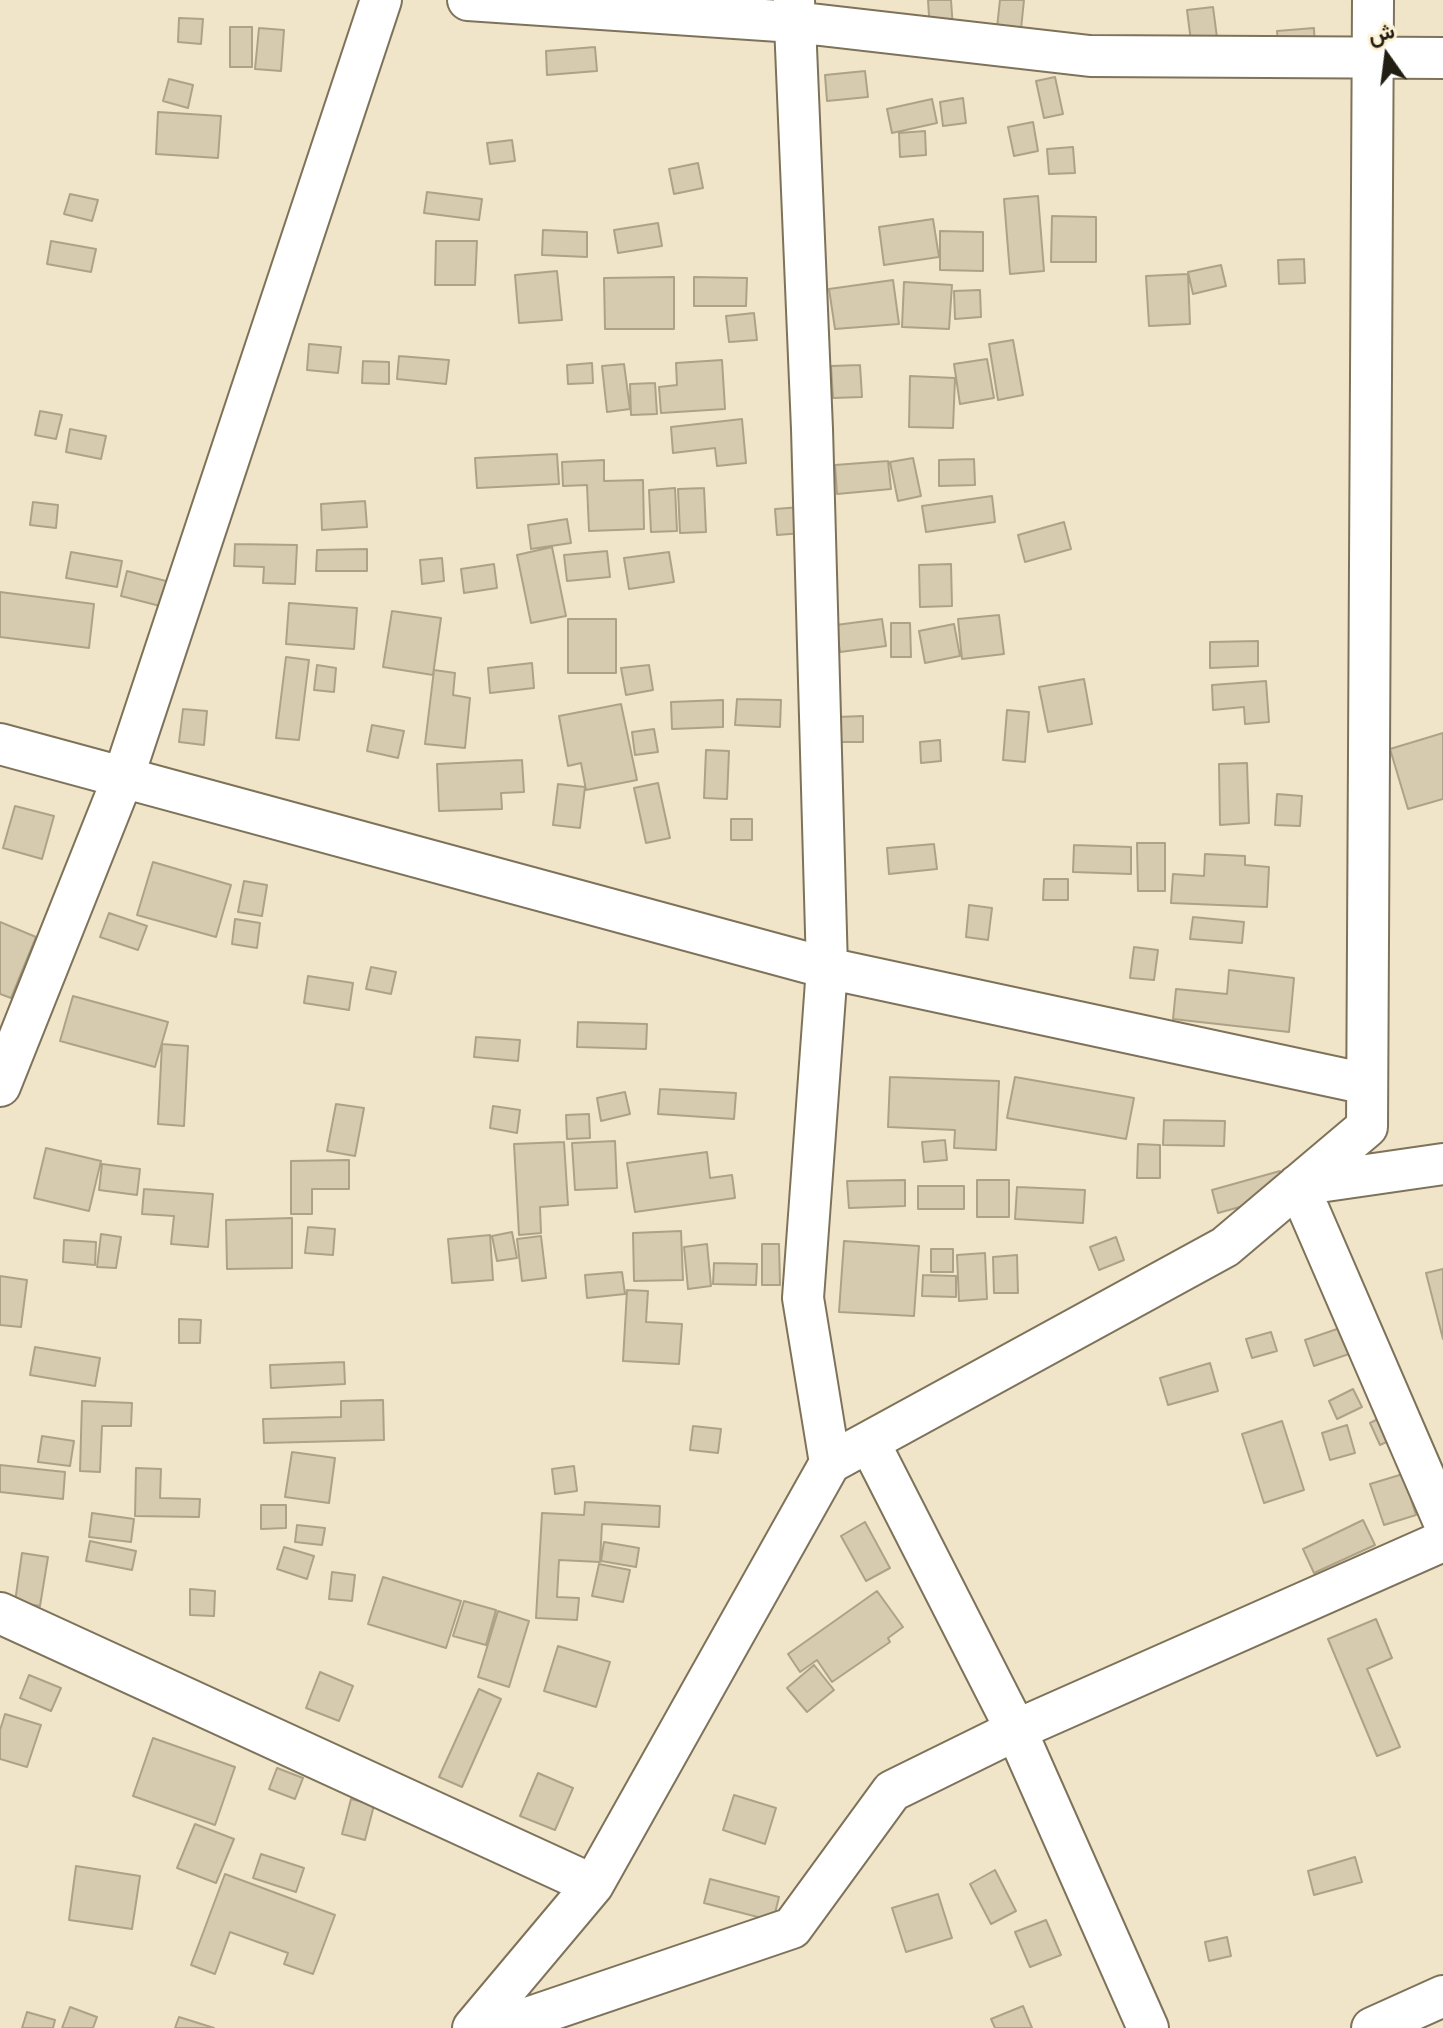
<!DOCTYPE html>
<html>
<head>
<meta charset="utf-8">
<style>
  body { margin:0 }
  #map { position:relative; width:1443px; height:2028px; overflow:hidden; background:#f0e5c8; font-family:Quicksand,Vazirmatn,sans-serif }
  canvas { display:block }
  .north { position:absolute; left:1347px; top:16px; width:80px; height:80px; -webkit-text-stroke:6px #fef2d5; paint-order:stroke; rotate:346deg; font-size:22px; font-weight:700; line-height:32px; text-align:center; color:#211d12 }
  .north::after { content:''; display:block; margin:auto; width:28px; height:36px; background:#211d12; clip-path:polygon(50% 0,100% 100%,50% 72%,0 100%) }
</style>
</head>
<body>
<div id="map">
<canvas width="1443" height="2028"></canvas>
<div class="north">ش</div>
</div>
<script>
const g = document.querySelector('canvas').getContext('2d');
g.lineJoin = 'round';
function fill(path, color) {
  g.fillStyle = color;
  g.fill(path, 'evenodd');
}
function shape(rows) {
  const path = new Path2D();
  for (const r of rows) {
    path.moveTo(r[0], r[1]);
    for (let i = 2; i < r.length; i += 2) path.lineTo(r[i], r[i + 1]);
  }
  return path;
}
function trace(path, color, width, dash) {
  g.strokeStyle = color;
  g.lineWidth = width;
  g.lineCap = dash ? 'butt' : 'round';
  g.setLineDash(dash || []);
  g.stroke(path);
}
const building = shape([
  [928,0,951,0,953,29,930,31,928,0],
  [1000,0,1024,0,1020,39,996,37,1000,0],
  [1213,7,1219,53,1193,57,1187,10,1213,7],
  [179,18,203,19,201,44,178,42,179,18],
  [230,27,252,27,252,67,230,67,230,27],
  [259,28,284,30,281,71,255,69,259,28],
  [1314,28,1315,51,1279,54,1277,31,1314,28],
  [595,47,597,71,547,75,546,51,595,47],
  [865,71,868,97,827,101,825,75,865,71],
  [1055,77,1063,114,1044,118,1036,81,1055,77],
  [169,79,193,85,188,108,163,101,169,79],
  [963,98,966,123,943,126,940,102,963,98],
  [932,99,937,123,892,133,887,109,932,99],
  [158,112,221,116,218,158,156,154,158,112],
  [1033,122,1038,151,1014,156,1008,127,1033,122],
  [925,131,926,155,900,157,899,133,925,131],
  [512,140,515,161,490,164,487,143,512,140],
  [1073,147,1075,173,1049,174,1047,149,1073,147],
  [698,163,703,188,674,194,669,169,698,163],
  [427,192,482,199,479,220,424,213,427,192],
  [70,194,98,200,92,221,64,214,70,194],
  [1038,196,1044,271,1010,274,1004,199,1038,196],
  [1052,216,1096,217,1096,262,1051,262,1052,216],
  [933,219,939,257,884,265,879,227,933,219],
  [658,223,662,246,618,253,614,230,658,223],
  [543,230,587,232,587,257,542,255,543,230],
  [940,231,983,232,983,271,940,270,940,231],
  [51,241,96,249,91,272,47,264,51,241],
  [436,241,477,241,475,285,435,285,436,241],
  [1304,259,1305,283,1279,284,1278,260,1304,259],
  [1221,265,1226,286,1193,294,1188,272,1221,265],
  [557,271,562,320,519,323,515,275,557,271],
  [1188,274,1190,324,1149,326,1146,276,1188,274],
  [674,277,674,329,605,329,604,278,674,277],
  [694,277,747,278,746,306,694,306,694,277],
  [893,280,899,324,835,329,829,289,893,280],
  [904,282,952,285,949,329,902,327,904,282],
  [980,290,981,317,955,319,954,291,980,290],
  [754,313,757,340,729,342,726,316,754,313],
  [1013,340,1023,395,998,400,989,344,1013,340],
  [309,344,341,347,338,373,307,370,309,344],
  [399,356,449,360,446,384,397,379,399,356],
  [987,359,994,398,960,404,954,364,987,359],
  [722,360,725,409,661,413,659,387,677,385,676,363,722,360],
  [363,361,389,362,389,384,362,383,363,361],
  [592,363,593,383,568,384,567,365,592,363],
  [624,364,630,409,607,412,602,366,624,364],
  [860,365,862,397,833,398,831,366,860,365],
  [910,376,955,378,953,428,909,427,910,376],
  [655,383,657,414,631,415,630,384,655,383],
  [40,411,62,415,56,439,35,435,40,411],
  [742,419,746,463,717,466,715,448,673,453,671,427,742,419],
  [70,429,106,436,101,459,66,452,70,429],
  [557,454,559,484,477,488,475,458,557,454],
  [913,458,921,496,898,501,890,462,913,458],
  [974,459,975,485,939,486,939,460,974,459],
  [604,460,604,481,643,480,644,529,589,531,587,485,563,486,562,462,604,460],
  [888,461,891,489,837,494,835,465,888,461],
  [675,488,677,531,651,532,649,490,675,488],
  [704,488,706,532,680,533,678,489,704,488],
  [992,496,995,522,926,532,922,506,992,496],
  [365,501,367,527,322,530,321,504,365,501],
  [33,502,58,505,56,528,30,525,33,502],
  [801,507,803,533,777,535,775,509,801,507],
  [567,519,571,543,531,549,528,525,567,519],
  [1064,522,1071,549,1025,562,1018,535,1064,522],
  [235,544,297,545,295,584,263,583,264,567,234,566,235,544],
  [552,547,566,616,531,623,517,555,552,547],
  [367,549,367,571,316,571,317,550,367,549],
  [607,551,610,577,567,581,564,555,607,551],
  [71,552,122,561,117,587,66,578,71,552],
  [669,552,674,582,629,589,624,558,669,552],
  [442,558,444,581,422,584,420,560,442,558],
  [494,564,497,588,464,593,461,569,494,564],
  [951,564,952,606,920,607,919,565,951,564],
  [127,571,170,582,164,607,121,596,127,571],
  [0,592,94,604,89,648,0,637,0,592],
  [289,603,357,608,354,649,286,644,289,603],
  [392,611,441,618,433,675,383,667,392,611],
  [999,615,1004,654,962,659,958,619,999,615],
  [568,619,616,619,616,673,568,673,568,619],
  [882,619,886,646,840,652,836,625,882,619],
  [891,623,910,623,911,657,891,657,891,623],
  [954,624,960,656,925,663,919,631,954,624],
  [1258,641,1258,666,1210,668,1210,642,1258,641],
  [286,657,309,660,299,740,276,738,286,657],
  [532,663,534,688,490,693,488,668,532,663],
  [317,665,336,668,334,692,314,690,317,665],
  [649,665,653,690,626,695,621,668,649,665],
  [434,670,455,673,453,695,470,698,465,748,425,744,434,670],
  [1084,679,1092,724,1048,732,1039,687,1084,679],
  [1266,681,1269,722,1245,724,1244,707,1213,710,1212,685,1266,681],
  [737,699,781,700,780,727,735,725,737,699],
  [723,700,723,727,672,729,671,702,723,700],
  [621,704,637,780,586,790,581,763,568,766,559,716,621,704],
  [183,709,207,711,204,745,179,742,183,709],
  [1007,710,1029,712,1025,762,1003,760,1007,710],
  [863,716,863,742,838,742,837,717,863,716],
  [372,725,404,731,398,758,367,751,372,725],
  [654,729,658,752,635,755,632,732,654,729],
  [1443,733,1443,799,1408,809,1390,749,1443,733],
  [940,740,941,761,921,763,920,742,940,740],
  [706,750,729,751,727,799,704,798,706,750],
  [522,760,524,792,501,793,502,809,439,811,437,764,522,760],
  [1247,763,1249,823,1220,825,1219,764,1247,763],
  [658,783,670,838,646,843,634,788,658,783],
  [558,784,585,787,580,828,553,825,558,784],
  [1277,794,1302,796,1300,826,1275,825,1277,794],
  [15,806,54,816,42,859,3,848,15,806],
  [731,819,752,819,752,840,731,840,731,819],
  [1137,843,1165,843,1165,891,1138,891,1137,843],
  [934,844,937,869,889,874,887,848,934,844],
  [1074,845,1131,847,1131,874,1073,872,1074,845],
  [1205,854,1245,856,1245,865,1269,867,1267,907,1171,903,1173,874,1204,876,1205,854],
  [153,862,231,885,216,937,137,915,153,862],
  [1044,879,1068,879,1068,900,1043,900,1044,879],
  [244,881,267,885,262,916,238,912,244,881],
  [969,905,992,908,988,940,966,937,969,905],
  [109,913,147,926,138,950,100,937,109,913],
  [1193,917,1244,922,1242,943,1190,939,1193,917],
  [235,919,260,923,257,948,232,944,235,919],
  [0,922,36,937,11,998,0,994,0,922],
  [1134,947,1158,950,1154,980,1130,978,1134,947],
  [371,967,396,972,391,994,366,989,371,967],
  [1229,970,1294,978,1289,1032,1173,1019,1176,989,1227,994,1229,970],
  [308,976,353,983,349,1010,304,1003,308,976],
  [73,996,168,1022,155,1067,60,1041,73,996],
  [578,1022,647,1024,646,1049,577,1047,578,1022],
  [476,1037,520,1040,518,1061,474,1057,476,1037],
  [162,1044,188,1046,184,1126,158,1124,162,1044],
  [890,1077,999,1081,996,1150,954,1148,955,1130,888,1127,890,1077],
  [1015,1077,1134,1098,1126,1139,1007,1118,1015,1077],
  [660,1089,736,1093,734,1119,658,1114,660,1089],
  [625,1092,630,1114,601,1121,597,1098,625,1092],
  [336,1104,364,1108,355,1156,327,1151,336,1104],
  [493,1106,520,1110,517,1133,490,1128,493,1106],
  [589,1114,590,1138,567,1139,566,1115,589,1114],
  [1164,1120,1225,1121,1224,1146,1163,1145,1164,1120],
  [945,1140,947,1160,924,1162,922,1142,945,1140],
  [615,1141,617,1188,575,1190,572,1143,615,1141],
  [564,1142,568,1205,540,1207,541,1233,519,1235,514,1144,564,1142],
  [1138,1144,1160,1145,1160,1178,1137,1178,1138,1144],
  [46,1148,101,1161,89,1211,34,1198,46,1148],
  [707,1152,710,1178,732,1175,735,1198,635,1212,627,1163,707,1152],
  [349,1160,349,1189,312,1189,312,1214,291,1214,291,1161,349,1160],
  [102,1164,140,1169,137,1195,99,1190,102,1164],
  [1280,1171,1287,1194,1218,1213,1212,1190,1280,1171],
  [905,1180,905,1206,849,1208,847,1181,905,1180],
  [977,1180,1009,1180,1009,1217,977,1217,977,1180],
  [918,1186,964,1186,964,1209,918,1209,918,1186],
  [1017,1187,1085,1190,1083,1223,1015,1219,1017,1187],
  [144,1189,213,1194,208,1247,171,1244,174,1216,142,1214,144,1189],
  [292,1218,292,1268,227,1269,226,1220,292,1218],
  [308,1227,335,1229,333,1255,305,1253,308,1227],
  [681,1231,683,1280,634,1281,633,1233,681,1231],
  [512,1232,517,1258,497,1261,492,1236,512,1232],
  [101,1234,121,1237,116,1268,97,1267,101,1234],
  [490,1235,493,1280,452,1283,448,1239,490,1235],
  [541,1236,546,1278,522,1281,517,1239,541,1236],
  [1116,1237,1124,1260,1099,1270,1090,1247,1116,1237],
  [64,1240,96,1242,95,1265,63,1262,64,1240],
  [844,1241,919,1246,914,1316,839,1312,844,1241],
  [707,1244,711,1286,688,1289,684,1247,707,1244],
  [762,1244,779,1244,780,1285,762,1285,762,1244],
  [931,1249,953,1249,953,1272,931,1272,931,1249],
  [985,1253,987,1299,959,1301,957,1255,985,1253],
  [1017,1255,1018,1293,994,1293,993,1257,1017,1255],
  [714,1263,757,1264,756,1285,713,1284,714,1263],
  [1443,1269,1443,1339,1426,1273,1443,1269],
  [622,1272,625,1294,587,1298,585,1275,622,1272],
  [923,1275,956,1276,956,1297,922,1296,923,1275],
  [0,1276,27,1280,21,1327,0,1325,0,1276],
  [627,1290,648,1291,646,1322,682,1324,679,1364,623,1361,627,1290],
  [179,1319,201,1320,200,1343,179,1343,179,1319],
  [1340,1328,1349,1354,1314,1366,1305,1340,1340,1328],
  [1271,1332,1277,1351,1252,1358,1246,1339,1271,1332],
  [35,1347,100,1358,95,1386,30,1375,35,1347],
  [344,1362,345,1384,271,1388,270,1365,344,1362],
  [1210,1363,1218,1391,1168,1405,1160,1378,1210,1363],
  [1353,1389,1362,1407,1337,1419,1329,1401,1353,1389],
  [383,1400,384,1440,264,1443,263,1419,341,1417,341,1401,383,1400],
  [82,1401,132,1403,131,1426,102,1426,100,1472,80,1471,82,1401],
  [1392,1412,1403,1434,1380,1445,1370,1423,1392,1412],
  [1282,1421,1304,1490,1264,1503,1242,1434,1282,1421],
  [1347,1425,1355,1453,1330,1460,1322,1433,1347,1425],
  [693,1426,721,1429,718,1453,690,1450,693,1426],
  [42,1436,74,1441,70,1466,38,1462,42,1436],
  [292,1452,335,1458,329,1503,285,1497,292,1452],
  [0,1465,65,1472,63,1499,0,1492,0,1465],
  [574,1466,577,1491,555,1494,552,1469,574,1466],
  [136,1468,161,1469,160,1498,200,1499,199,1517,135,1516,136,1468],
  [1403,1474,1416,1515,1384,1525,1370,1484,1403,1474],
  [585,1502,660,1506,659,1527,602,1524,600,1562,559,1560,557,1597,579,1598,577,1620,536,1618,542,1513,584,1515,585,1502],
  [261,1505,286,1505,286,1528,261,1529,261,1505],
  [92,1513,134,1519,131,1542,89,1537,92,1513],
  [1363,1520,1375,1545,1314,1573,1303,1549,1363,1520],
  [865,1522,890,1568,866,1581,841,1536,865,1522],
  [297,1525,325,1528,322,1545,295,1542,297,1525],
  [90,1541,136,1551,132,1570,86,1561,90,1541],
  [604,1542,639,1548,636,1567,601,1561,604,1542],
  [284,1547,314,1556,307,1579,277,1569,284,1547],
  [22,1553,48,1557,40,1606,15,1602,22,1553],
  [599,1564,630,1570,623,1602,592,1596,599,1564],
  [332,1572,355,1575,352,1601,329,1599,332,1572],
  [383,1577,461,1601,446,1648,368,1624,383,1577],
  [190,1589,215,1591,214,1616,190,1615,190,1589],
  [877,1591,903,1627,888,1638,890,1642,832,1682,817,1660,800,1672,788,1654,877,1591],
  [464,1601,496,1610,486,1645,453,1636,464,1601],
  [498,1611,529,1621,509,1687,478,1677,498,1611],
  [1376,1619,1392,1658,1367,1669,1400,1747,1377,1756,1328,1639,1376,1619],
  [558,1646,610,1662,596,1707,544,1691,558,1646],
  [814,1665,834,1690,807,1712,787,1688,814,1665],
  [320,1672,353,1686,339,1721,306,1708,320,1672],
  [29,1675,61,1688,51,1711,20,1698,29,1675],
  [479,1689,501,1699,462,1787,439,1777,479,1689],
  [5,1714,41,1725,27,1767,0,1759,0,1730,5,1714],
  [153,1738,235,1767,215,1825,133,1796,153,1738],
  [277,1768,303,1778,295,1799,269,1789,277,1768],
  [538,1773,573,1788,555,1830,520,1816,538,1773],
  [734,1795,776,1808,765,1844,723,1830,734,1795],
  [351,1799,374,1805,365,1840,342,1834,351,1799],
  [195,1824,234,1839,216,1883,177,1868,195,1824],
  [261,1854,304,1868,296,1892,253,1878,261,1854],
  [1355,1857,1362,1882,1314,1895,1308,1871,1355,1857],
  [76,1866,140,1876,132,1929,69,1920,76,1866],
  [995,1870,1016,1911,991,1924,970,1884,995,1870],
  [225,1874,335,1915,313,1974,284,1964,288,1953,230,1932,215,1974,191,1965,225,1874],
  [710,1879,779,1897,773,1921,704,1903,710,1879],
  [938,1894,952,1938,906,1952,892,1908,938,1894],
  [1046,1920,1061,1955,1030,1967,1015,1932,1046,1920],
  [1227,1937,1231,1956,1209,1961,1205,1942,1227,1937],
  [1023,2006,1032,2028,995,2028,991,2019,1023,2006],
  [70,2007,97,2017,93,2028,62,2028,70,2007],
  [27,2012,55,2020,53,2028,22,2028,27,2012],
  [179,2017,214,2028,175,2028,179,2017]
]);
const minor = shape([
  [468,0,794,22,1090,56,1443,58],
  [794,0,812,429,827,968,803,1298,830,1463],
  [0,744,827,968,1367,1084],
  [0,1086,124,775,381,0],
  [1443,1164,1298,1185,1443,1520],
  [869,1442,1016,1730,1148,2028],
  [0,1613,593,1885],
  [473,2028,593,1885,830,1463,1225,1247,1367,1127,1373,0],
  [498,2028,792,1928,892,1791,1016,1730,1443,1541],
  [1372,2028,1443,1996]
]);
fill(building, '#d7cbaf');
trace(building, '#ada287', 2);
trace(minor, '#7e735a', 44);
trace(minor, '#fff', 40);
</script>
</body>
</html>
